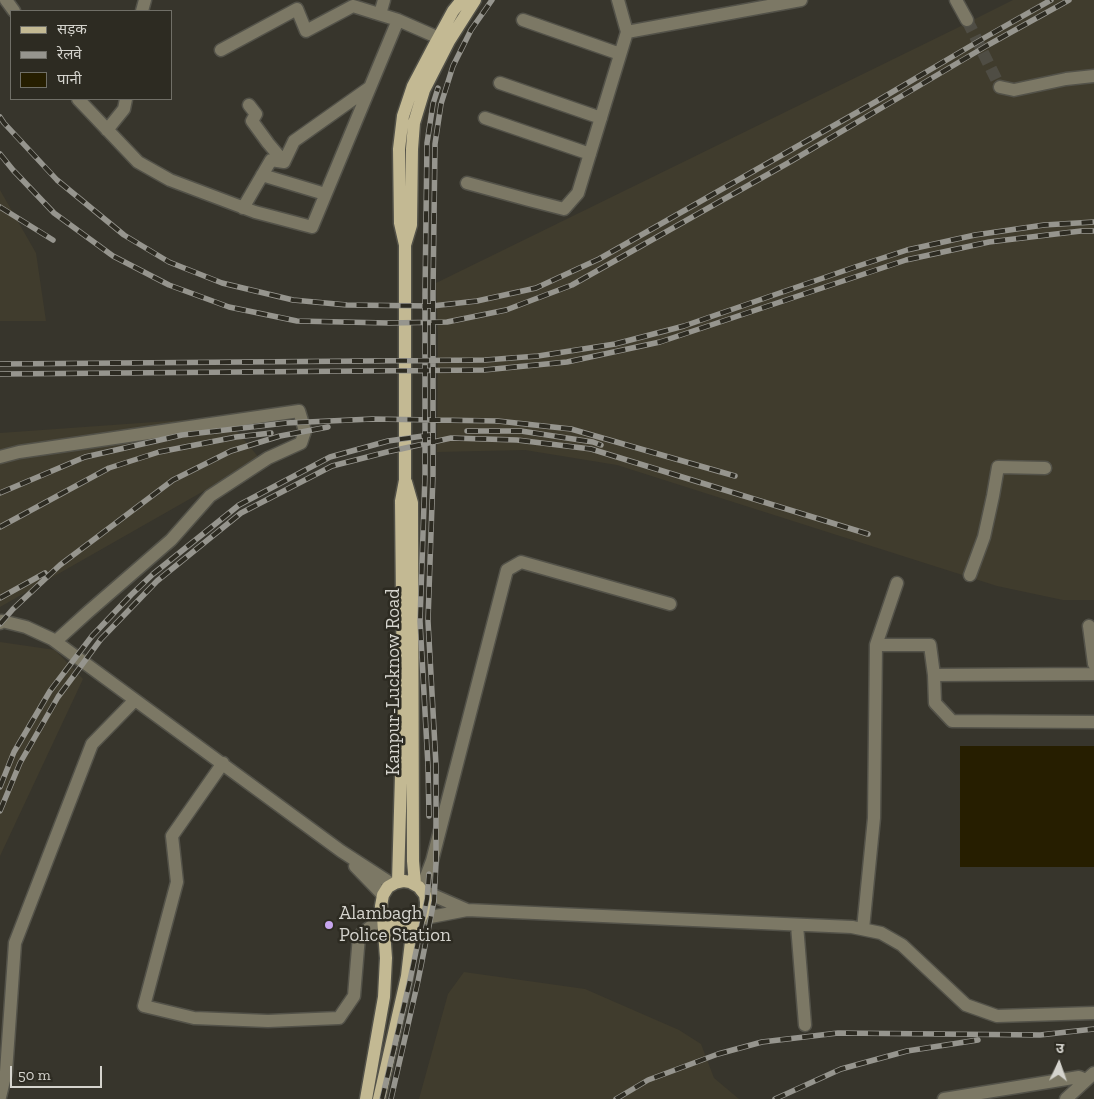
<!DOCTYPE html>
<html>
<head>
<meta charset="utf-8">
<style>
  body { margin:0 }
  #map { position:relative; width:1094px; height:1099px; overflow:hidden; background:#37352c; font-family:"Zilla Slab","Noto Sans Devanagari",serif }
  canvas { display:block }
  .legend { position:absolute; left:10px; top:10px; width:162px; height:90px; box-sizing:border-box; background:#2d2b22; border:1px solid #706f67; margin:0; padding:6px 9px; list-style:none; font-size:15px; color:#d5d4ce }
  .legend li { display:flex; align-items:center; gap:10px; height:25px }
  .legend b { width:25px; border:1px solid #706f67 }
  .north { position:absolute; left:1034px; top:1039px; width:50px; height:50px; -webkit-text-stroke:4px #2d2b22; paint-order:stroke; rotate:3deg; font-size:14px; font-weight:700; line-height:20px; text-align:center; color:#d5d4ce }
  .north::after { content:''; display:block; margin:auto; width:18px; height:22px; background:#d5d4ce; clip-path:polygon(50% 0,100% 100%,50% 72%,0 100%) }
  .scale { position:absolute; left:10px; top:1066px; width:92px; height:22px; box-sizing:border-box; border:2px solid #d5d4ce; border-top:0; padding-left:6px; font-size:15px; line-height:18px; white-space:nowrap; color:#d5d4ce; -webkit-text-stroke:4px #2d2b22; paint-order:stroke }
</style>
</head>
<body>
<div id="map">
<canvas width="1094" height="1099"></canvas>
<ul class="legend">
<li><b style="height:6px;background:#c3b993"></b>सड़क</li>
<li><b style="height:6px;background:#96958e"></b>रेलवे</li>
<li><b style="height:14px;background:#261e00"></b>पानी</li>
</ul>
<div class="north">उ</div>
<div class="scale">50 m</div>
</div>
<script>
const g = document.querySelector('canvas').getContext('2d');
g.lineJoin = 'round';
function fill(path, color) {
  g.fillStyle = color;
  g.fill(path, 'evenodd');
}
function shape(rows) {
  const path = new Path2D();
  for (const r of rows) {
    path.moveTo(r[0], r[1]);
    for (let i = 2; i < r.length; i += 2) path.lineTo(r[i], r[i + 1]);
  }
  return path;
}
function trace(path, color, width, dash) {
  g.strokeStyle = color;
  g.lineWidth = width;
  g.lineCap = dash ? 'butt' : 'round';
  g.setLineDash(dash || []);
  g.stroke(path);
}
function write(font, color, halo, rows, align = 'center') {
  g.font = font + ' "Zilla Slab",serif';
  g.lineWidth = 5;
  g.setLineDash([]);
  g.textBaseline = 'middle';
  g.strokeStyle = halo;
  g.fillStyle = color;
  for (const [text, x, y, turn = 0] of rows) {
    g.save();
    g.translate(x, y);
    g.rotate((+turn || 0) * Math.PI / 180);
    g.textAlign = isNaN(turn) ? turn : align;
    if (halo) g.strokeText(text, 0, 0);
    g.fillText(text, 0, 0);
    g.restore();
  }
}
const built = shape([
  [1013,0,1094,0,1094,600,1063,600,997,586,617,465,525,450,437,452,438,334,436,283,959,27],
  [0,190,36,253,46,321,0,321],
  [225,417,260,459,0,607,0,433],
  [0,642,55,650,83,679,0,856],
  [464,972,585,989,679,1030,701,1044,714,1078,739,1099,419,1099,448,994]
]);
const water = shape([
  [960,746,1094,746,1094,867,960,867]
]);
const minorTunnel = shape([
  [967,20,1000,87]
]);
const minor = shape([
  [6,0,14,11],
  [956,0,967,20],
  [142,11,145,0],
  [380,14,384,0],
  [523,20,620,54],
  [627,32,801,0],
  [221,50,297,9,306,31,353,6,398,20,439,38],
  [500,83,601,118],
  [1000,87,1014,90,1066,79,1094,76],
  [78,99,138,162,170,180,255,212,312,227,398,20],
  [249,105,256,114,252,121,268,143,284,162],
  [485,118,590,154],
  [107,130,124,109,126,99],
  [262,175,325,194],
  [467,183,529,200,564,209,578,193,627,32,618,0],
  [243,208,271,160,284,162,294,141,369,88],
  [0,457,19,452,299,411,305,431,301,443,268,458,210,496,171,540,88,612,56,641],
  [970,575,984,537,993,496,998,467,1045,468],
  [0,623,2,621,26,627,52,639,341,851,392,884],
  [1089,626,1094,664],
  [876,645,930,645,934,675,935,703,952,721,1094,722],
  [934,675,1094,674],
  [223,763,172,836,177,882,144,1006,194,1018,268,1021,339,1018,354,996,359,936,383,917],
  [355,866,383,895],
  [467,910,421,890,432,861,507,570,521,562,670,604],
  [420,919,467,910,852,927,881,933,902,945,966,1005,997,1016,1094,1013],
  [797,925,805,1025],
  [863,929,874,818,876,645,897,583],
  [0,1097,6,1072,15,943,92,744,135,700],
  [944,1099,1079,1077,1086,1080],
  [1066,1099,1094,1073]
]);
const major = shape([
  [405,245,411,225,412,149,414,123,424,90,449,41,475,0],
  [406,482,412,503,413,861,415,884],
  [404,881,410,882,419,887,425,895,426,902,426,908,420,919,413,924,403,926,392,923,383,917,381,906,383,895,388,887,395,883,404,881],
  [398,882,403,704,401,501,405,480,405,245,400,223,399,149,403,116,413,86,434,46,453,11,462,0],
  [366,1099,384,997,386,958,383,917],
  [379,1099,407,976,413,924]
]);
const rail = shape([
  [0,117,4,123,57,180,124,235,169,262,222,283,293,300,347,305,432,306,477,301,536,288,599,259,877,101,984,38,1051,0],
  [0,154,13,170,54,213,113,256,169,285,229,307,297,321,388,323,447,322,506,310,572,285,788,163,988,45,1069,0],
  [0,207,53,240],
  [0,364,485,360,538,356,615,344,684,326,855,267,907,250,975,235,1044,225,1094,222],
  [0,374,484,370,567,362,660,342,906,260,989,242,1081,231,1094,231],
  [467,431,521,431,593,442,601,445],
  [0,493,85,457,182,435,286,423,372,419,498,421,571,429,735,476],
  [0,527,109,468,159,452,236,437,271,433],
  [0,598,45,573],
  [0,624,13,609,60,565,173,480,231,451,280,436,328,427],
  [0,787,14,752,50,691,92,636,131,595,153,574,239,505,330,457,388,441,430,435],
  [0,811,20,763,58,697,101,639,157,581,241,513,332,466,387,452,451,438,517,440,591,449,868,534],
  [429,816,428,766,420,621,425,475,425,293,427,143,433,104,438,88],
  [382,1099,410,980,427,899,429,874],
  [391,1099,418,981,434,901,436,863,436,765,428,621,433,475,433,293,435,144,441,104,453,66,471,30,492,0],
  [616,1099,648,1080,718,1054,762,1042,838,1033,1040,1035,1094,1029],
  [775,1099,841,1069,907,1051,978,1040]
]);
const markers = [
  [329,925,5,"#c8a6ef"]
];
const streetNames = [
  ["Kanpur-Lucknow Road",394,682,-90]
];
const poiNames = [
  ["Alambagh",339,914],
  ["Police Station",339,936]
];
fill(built, '#403c2d');
fill(water, '#261e00');
trace(minorTunnel, '#4f4d44', 12, [12, 6]);
trace(minor, '#535249', 15);
trace(major, '#535249', 15);
trace(minor, '#7c7865', 12);
trace(major, '#c3b993', 12);
trace(rail, '#96958e', 5.5);
trace(rail, '#2d2b22', 4, [11]);
for (const [x, y, r, color] of markers) {
  const dot = new Path2D();
  dot.arc(x, y, r, 0, 2 * Math.PI);
  g.fillStyle = color;
  g.fill(dot);
  trace(dot, '#2d2b22', 2);
}
write('19px', '#d5d4ce', '#2d2b22', streetNames);
write('19px', '#d5d4ce', '#2d2b22', poiNames, 'left');
</script>
</body>
</html>
